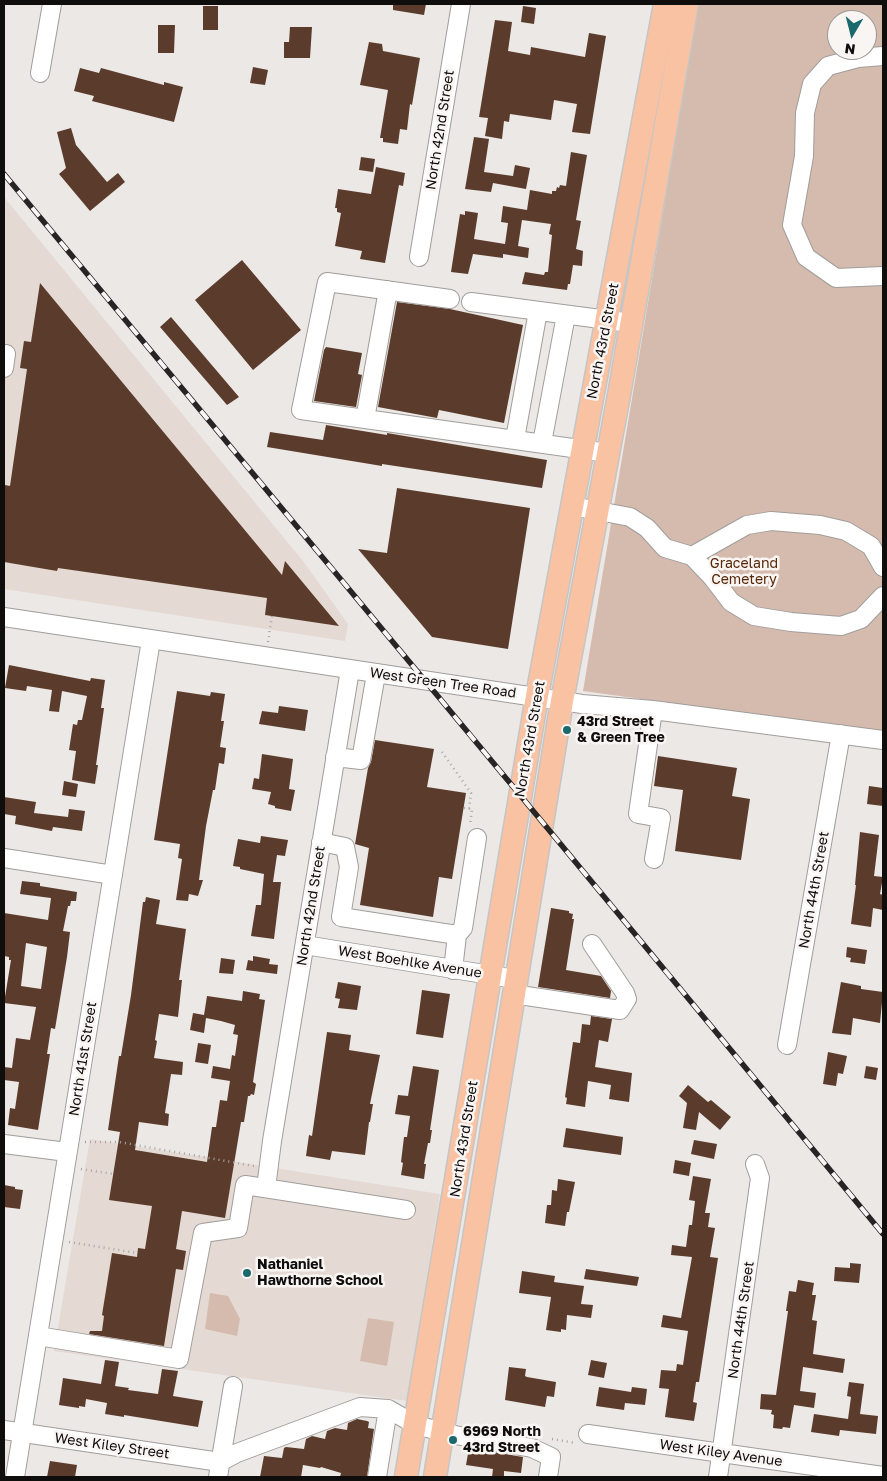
<!DOCTYPE html>
<html>
<head>
<meta charset="utf-8">
<style>
  body { margin:0 }
  #map { position:relative; width:887px; height:1481px; overflow:hidden; background:#ece8e6; font-family:"Golos Text",sans-serif }
  canvas { display:block }
  .frame { position:absolute; inset:0; border:5px solid #0f0e0d; pointer-events:none }
  .north { position:absolute; left:827px; top:10px; width:50px; height:50px; box-sizing:border-box; background:#f9f5f3; border:1px solid #9b9997; border-radius:50%; rotate:188deg; font-size:14px; font-weight:700; line-height:20px; text-align:center; color:#0f0e0d }
  .north::after { content:''; display:block; margin:auto; width:18px; height:22px; background:#1b696c; clip-path:polygon(50% 0,100% 100%,50% 72%,0 100%) }
</style>
</head>
<body>
<div id="map">
<canvas width="887" height="1481"></canvas>
<div class="frame"></div>
<div class="north">N</div>
</div>
<script>
const g = document.querySelector('canvas').getContext('2d');
g.lineJoin = 'round';
function fill(path, color) {
  g.fillStyle = color;
  g.fill(path, 'evenodd');
}
function shape(rows) {
  const path = new Path2D();
  for (const r of rows) {
    path.moveTo(r[0], r[1]);
    for (let i = 2; i < r.length; i += 2) path.lineTo(r[i], r[i + 1]);
  }
  return path;
}
function trace(path, color, width, dash) {
  g.strokeStyle = color;
  g.lineWidth = width;
  g.lineCap = dash ? 'butt' : 'round';
  g.setLineDash(dash || []);
  g.stroke(path);
}
function write(font, color, halo, rows, align = 'center') {
  g.font = font + ' "Golos Text",sans-serif';
  g.lineWidth = 5;
  g.setLineDash([]);
  g.textBaseline = 'middle';
  g.strokeStyle = halo;
  g.fillStyle = color;
  for (const [text, x, y, turn = 0] of rows) {
    g.save();
    g.translate(x, y);
    g.rotate((+turn || 0) * Math.PI / 180);
    g.textAlign = isNaN(turn) ? turn : align;
    if (halo) g.strokeText(text, 0, 0);
    g.fillText(text, 0, 0);
    g.restore();
  }
}
const built = shape([
  [4,197,303,561,348,624,345,641,4,589],
  [90,1139,440,1194,407,1401,54,1351]
]);
const green = shape([
  [698,4,883,4,883,732,583,691],
  [837,20,867,20,867,50,837,50],
  [210,1293,228,1296,240,1319,237,1336,205,1329],
  [368,1318,394,1322,387,1366,360,1361]
]);
const building = shape([
  [393,4,426,4,424,15,393,10],
  [203,6,218,6,218,30,203,30],
  [523,6,536,8,534,24,521,22],
  [495,20,512,22,508,51,530,55,531,47,585,57,589,33,606,36,590,134,572,132,577,104,554,100,551,120,510,114,509,122,504,121,502,139,485,136,488,118,479,117],
  [158,25,175,25,174,53,158,53],
  [290,27,312,27,310,58,284,58,284,42,289,42],
  [369,42,382,44,383,51,420,58,412,105,410,104,407,130,400,129,398,144,383,142,383,138,380,138,388,90,360,85],
  [253,67,268,70,265,85,250,83],
  [80,68,99,73,101,68,164,85,164,82,183,87,174,122,92,101,94,96,74,91],
  [71,128,76,145,107,182,118,173,125,182,90,211,59,174,66,168,57,132],
  [474,137,489,139,484,172,513,176,515,165,530,168,526,189,493,183,491,192,465,189],
  [571,152,587,155,576,220,581,221,576,249,583,251,582,266,573,265,570,284,568,284,567,290,522,284,525,272,544,275,545,272,548,272,552,235,549,234,551,224,522,220,518,246,529,248,528,258,503,254,503,258,473,254,468,274,451,272,460,214,465,215,465,211,478,213,474,239,505,244,508,223,501,222,503,206,527,210,530,190,552,194,552,191,556,191,557,187,559,188,560,185,566,186],
  [361,157,375,159,373,172,359,170],
  [376,167,405,173,403,186,399,185,385,263,360,259,362,251,335,246,341,213,337,212,337,208,335,208,338,189,371,194],
  [242,260,301,330,253,370,195,300],
  [40,283,282,575,285,561,339,626,265,615,267,598,58,568,57,571,4,562,4,496,5,485,10,486,27,369,20,368,24,341,31,342],
  [397,302,450,309,523,325,504,423,439,410,437,418,378,407],
  [171,317,239,397,227,405,160,327],
  [326,347,362,353,358,374,362,375,356,407,314,401,324,350],
  [326,425,387,435,387,433,547,460,542,488,382,464,382,466,267,447,270,432,323,440],
  [397,488,530,508,508,649,432,637,358,549,387,553],
  [9,665,90,681,91,678,105,680,101,708,104,708,96,765,98,765,95,784,72,780,76,751,69,750,73,724,77,725,78,720,82,720,87,696,62,691,59,712,49,711,52,690,27,686,26,691,5,688],
  [177,691,210,696,211,692,225,694,221,721,224,721,220,747,226,748,224,764,219,763,215,790,213,790,206,826,199,880,203,880,198,896,189,894,188,901,176,900,182,859,178,858,180,844,154,840],
  [279,706,308,710,305,731,259,724,262,711,278,713],
  [375,740,434,749,427,787,466,793,452,879,439,877,433,917,360,905,369,848,355,844,368,768,371,762],
  [262,754,293,759,289,789,295,790,291,811,275,808,275,806,268,804,271,792,252,789,254,778,259,779],
  [658,756,737,768,732,796,750,799,741,860,675,851,683,790,654,786],
  [64,781,78,784,76,797,62,795],
  [869,786,883,788,883,806,867,804],
  [4,797,36,802,34,813,68,817,69,809,85,811,82,831,53,827,52,831,15,824,16,816,4,814],
  [860,832,879,835,874,876,883,877,880,894,883,895,883,910,873,908,871,927,851,924,856,885,855,885],
  [261,836,288,840,285,856,277,855,273,882,281,882,274,939,251,936,256,905,261,905,264,874,240,869,240,867,233,866,238,839,260,843],
  [22,881,40,883,40,886,77,892,76,901,71,901,70,906,68,906,63,931,70,932,67,957,55,1029,51,1028,47,1054,50,1054,38,1130,8,1125,10,1108,15,1109,19,1082,4,1080,4,1067,12,1068,16,1038,30,1040,36,1007,4,1003,11,960,9,960,9,957,4,956,4,913,48,920,51,898,20,894],
  [26,943,47,947,41,989,21,986],
  [146,897,160,900,156,924,186,929,179,980,182,980,178,1017,159,1014,155,1040,157,1041,154,1058,183,1062,182,1075,171,1074,165,1113,169,1114,168,1126,139,1122,135,1150,207,1162,212,1127,216,1127,220,1100,227,1101,230,1081,211,1078,213,1066,230,1069,232,1055,235,1056,238,1035,233,1034,235,1025,221,1021,206,1018,204,1033,190,1030,193,1013,204,1015,207,996,242,1001,243,991,260,994,259,999,265,1000,253,1082,256,1084,254,1095,251,1094,250,1096,248,1096,244,1122,241,1122,225,1218,182,1211,176,1249,186,1251,183,1270,176,1269,164,1346,89,1334,90,1331,102,1331,104,1316,102,1315,112,1253,137,1257,138,1248,145,1249,152,1206,109,1200,120,1132,108,1130,119,1056,121,1056,131,995,143,902,145,902],
  [551,908,569,911,569,913,573,914,572,919,574,919,566,970,601,976,611,991,610,998,538,987],
  [847,947,867,950,865,964,850,962,851,958,846,957],
  [253,956,270,959,269,964,278,965,277,974,246,970,248,960,253,961],
  [221,958,235,960,233,974,219,973],
  [338,982,361,986,357,1010,338,1008,340,999,335,998],
  [841,982,861,986,861,989,883,992,880,1023,853,1018,851,1035,832,1033],
  [422,990,450,994,443,1038,416,1034],
  [591,1016,612,1019,608,1042,599,1040,595,1067,632,1073,629,1102,609,1099,611,1085,588,1081,585,1107,566,1104,567,1098,565,1097,573,1042,580,1043,582,1024,590,1025],
  [327,1032,351,1035,349,1050,380,1055,370,1104,373,1104,370,1122,369,1122,365,1155,332,1151,330,1160,306,1156,309,1135,312,1136],
  [198,1043,211,1045,208,1064,195,1062],
  [828,1052,847,1056,843,1074,838,1073,836,1086,823,1084],
  [413,1066,439,1070,430,1130,432,1130,430,1143,428,1143,424,1164,426,1164,424,1179,401,1175,403,1163,401,1162,404,1137,407,1137,410,1116,395,1114,398,1095,408,1096],
  [866,1066,878,1068,876,1080,864,1078],
  [688,1085,708,1102,711,1100,731,1117,720,1130,699,1112,696,1130,683,1128,687,1103,679,1096],
  [566,1128,623,1137,621,1155,563,1147],
  [694,1140,717,1144,714,1159,691,1154],
  [675,1160,691,1163,689,1176,673,1173],
  [693,1176,711,1179,705,1213,710,1213,708,1227,715,1228,710,1257,718,1258,699,1382,696,1382,693,1402,697,1403,694,1421,665,1417,669,1389,659,1388,661,1370,676,1371,677,1364,683,1365,688,1331,661,1327,663,1315,681,1318,692,1257,671,1255,672,1245,686,1247,689,1225,692,1225,695,1201,689,1200],
  [558,1179,575,1182,569,1212,567,1212,565,1226,545,1223,547,1205,551,1205,552,1190,557,1191],
  [4,1185,15,1187,15,1189,23,1190,20,1209,4,1207],
  [850,1263,861,1264,859,1283,834,1281,835,1267,850,1268],
  [586,1269,639,1277,637,1286,584,1279],
  [522,1271,555,1276,554,1282,584,1286,581,1304,593,1305,591,1318,567,1315,566,1330,561,1329,561,1332,546,1330,551,1297,519,1293],
  [798,1280,814,1283,812,1295,816,1295,812,1320,817,1321,813,1354,845,1359,843,1373,803,1367,800,1391,816,1393,814,1408,794,1405,790,1428,783,1427,782,1429,773,1428,774,1415,771,1414,772,1410,760,1409,761,1394,776,1395,788,1311,786,1311,789,1291,796,1292],
  [105,1360,119,1362,115,1386,129,1388,128,1390,158,1394,162,1369,178,1371,173,1396,203,1401,198,1427,124,1415,124,1417,105,1414,107,1403,86,1399,85,1407,79,1406,79,1408,59,1405,63,1378,101,1384],
  [591,1360,607,1363,604,1378,588,1375],
  [509,1367,526,1369,525,1376,527,1377,556,1382,554,1397,547,1396,545,1407,505,1400],
  [849,1382,864,1384,860,1414,878,1416,876,1434,840,1430,839,1436,811,1432,814,1414,848,1419,851,1397,847,1396],
  [599,1387,631,1392,632,1387,647,1389,645,1405,625,1403,624,1410,596,1406],
  [357,1419,367,1421,369,1422,368,1428,374,1429,367,1477,340,1477,341,1473,321,1467,320,1468,303,1465,301,1477,260,1477,264,1456,282,1458,284,1448,286,1447,304,1449,306,1439,312,1436,325,1439,327,1431,335,1428,347,1430,348,1423],
  [469,1448,523,1457,521,1473,504,1471,504,1477,492,1477,493,1469,466,1465],
  [50,1461,77,1465,75,1477,47,1477]
]);
const path = shape([
  [268,642,272,616],
  [442,752,471,793,469,809],
  [464,808,472,809,470,825],
  [85,1142,119,1142,254,1166],
  [81,1169,114,1174],
  [69,1242,137,1253],
  [552,1439,576,1443]
]);
const minor = shape([
  [883,56,858,58,828,66,812,84,805,113,804,156,792,225,806,257,836,278,883,276],
  [40,73,52,4],
  [419,257,461,4],
  [450,299,327,282,301,410,608,453],
  [471,302,631,323],
  [4,368,6,354],
  [365,419,388,290],
  [515,439,538,311],
  [542,443,566,315],
  [572,506,630,517,647,528,665,548,692,556,712,577,731,602,754,616,791,622,841,626,861,619,883,596],
  [692,556,747,525,771,521,820,525,846,531,871,546,883,567],
  [4,617,582,704,653,710,883,740],
  [653,710,638,814,661,818,654,859],
  [335,757,361,760,376,674],
  [321,842,345,847,349,867,341,917,457,935,453,970],
  [4,858,113,875],
  [457,935,463,928,477,838],
  [305,945,515,979],
  [513,994,620,1010,627,999,625,993,592,944],
  [787,1045,841,734],
  [4,1144,67,1152],
  [266,1188,272,1141,350,670],
  [38,1336,179,1359,203,1233,238,1228,245,1185,406,1210],
  [4,1430,220,1462,237,1453,360,1407,388,1409,416,1425,455,1435,532,1448,551,1457,548,1477],
  [588,1434,883,1476],
  [15,1477,151,640],
  [218,1477,233,1386],
  [377,1477,388,1409],
  [718,1477,760,1178,755,1164]
]);
const major = shape([
  [406,1477,537,696,665,4],
  [435,1477,562,701,619,395,687,4]
]);
const rail = shape([
  [4,174,520,795,883,1234]
]);
const markers = [
  [567,730,5,"#1b696c"],
  [247,1273,5,"#1b696c"],
  [453,1440,5,"#1b696c"]
];
const streetNames = [
  ["North 42nd Street",440,130,-81],
  ["North 43rd Street",603,341,-79],
  ["West Green Tree Road",443,683,8],
  ["North 43rd Street",530,739,-80],
  ["North 44th Street",814,890,-80],
  ["North 42nd Street",311,906,-81],
  ["West Boehlke Avenue",410,962,9],
  ["North 41st Street",83,1059,-81],
  ["North 43rd Street",464,1139,-81],
  ["North 44th Street",741,1320,-82],
  ["West Kiley Street",112,1446,8],
  ["West Kiley Avenue",721,1453,8]
];
const parkNames = [
  ["Graceland",744,564],
  ["Cemetery",744,580]
];
const poiNames = [
  ["43rd Street",577,722],
  ["& Green Tree",577,738],
  ["Nathaniel",257,1265],
  ["Hawthorne School",257,1281],
  ["6969 North",463,1432],
  ["43rd Street",463,1448]
];
fill(built, '#e4d9d3');
fill(green, '#d5bbae');
fill(building, '#5b3c2c');
trace(minor, '#a19d9b', 20);
trace(major, '#c5c5c5', 25);
trace(path, '#a8a5a3', 2.5, [1, 4]);
trace(minor, '#fff', 18);
trace(major, '#f9c2a3', 22);
trace(rail, '#272524', 5.5);
trace(rail, '#f9f5f3', 4, [11]);
for (const [x, y, r, color] of markers) {
  const dot = new Path2D();
  dot.arc(x, y, r, 0, 2 * Math.PI);
  g.fillStyle = color;
  g.fill(dot);
  trace(dot, '#f9f5f3', 2);
}
write('14px', '#0f0e0d', '#f9f5f3', streetNames);
write('14px', '#572708', '#f9f5f3', parkNames);
write('bold 14px', '#0f0e0d', '#f9f5f3', poiNames, 'left');
</script>
</body>
</html>
